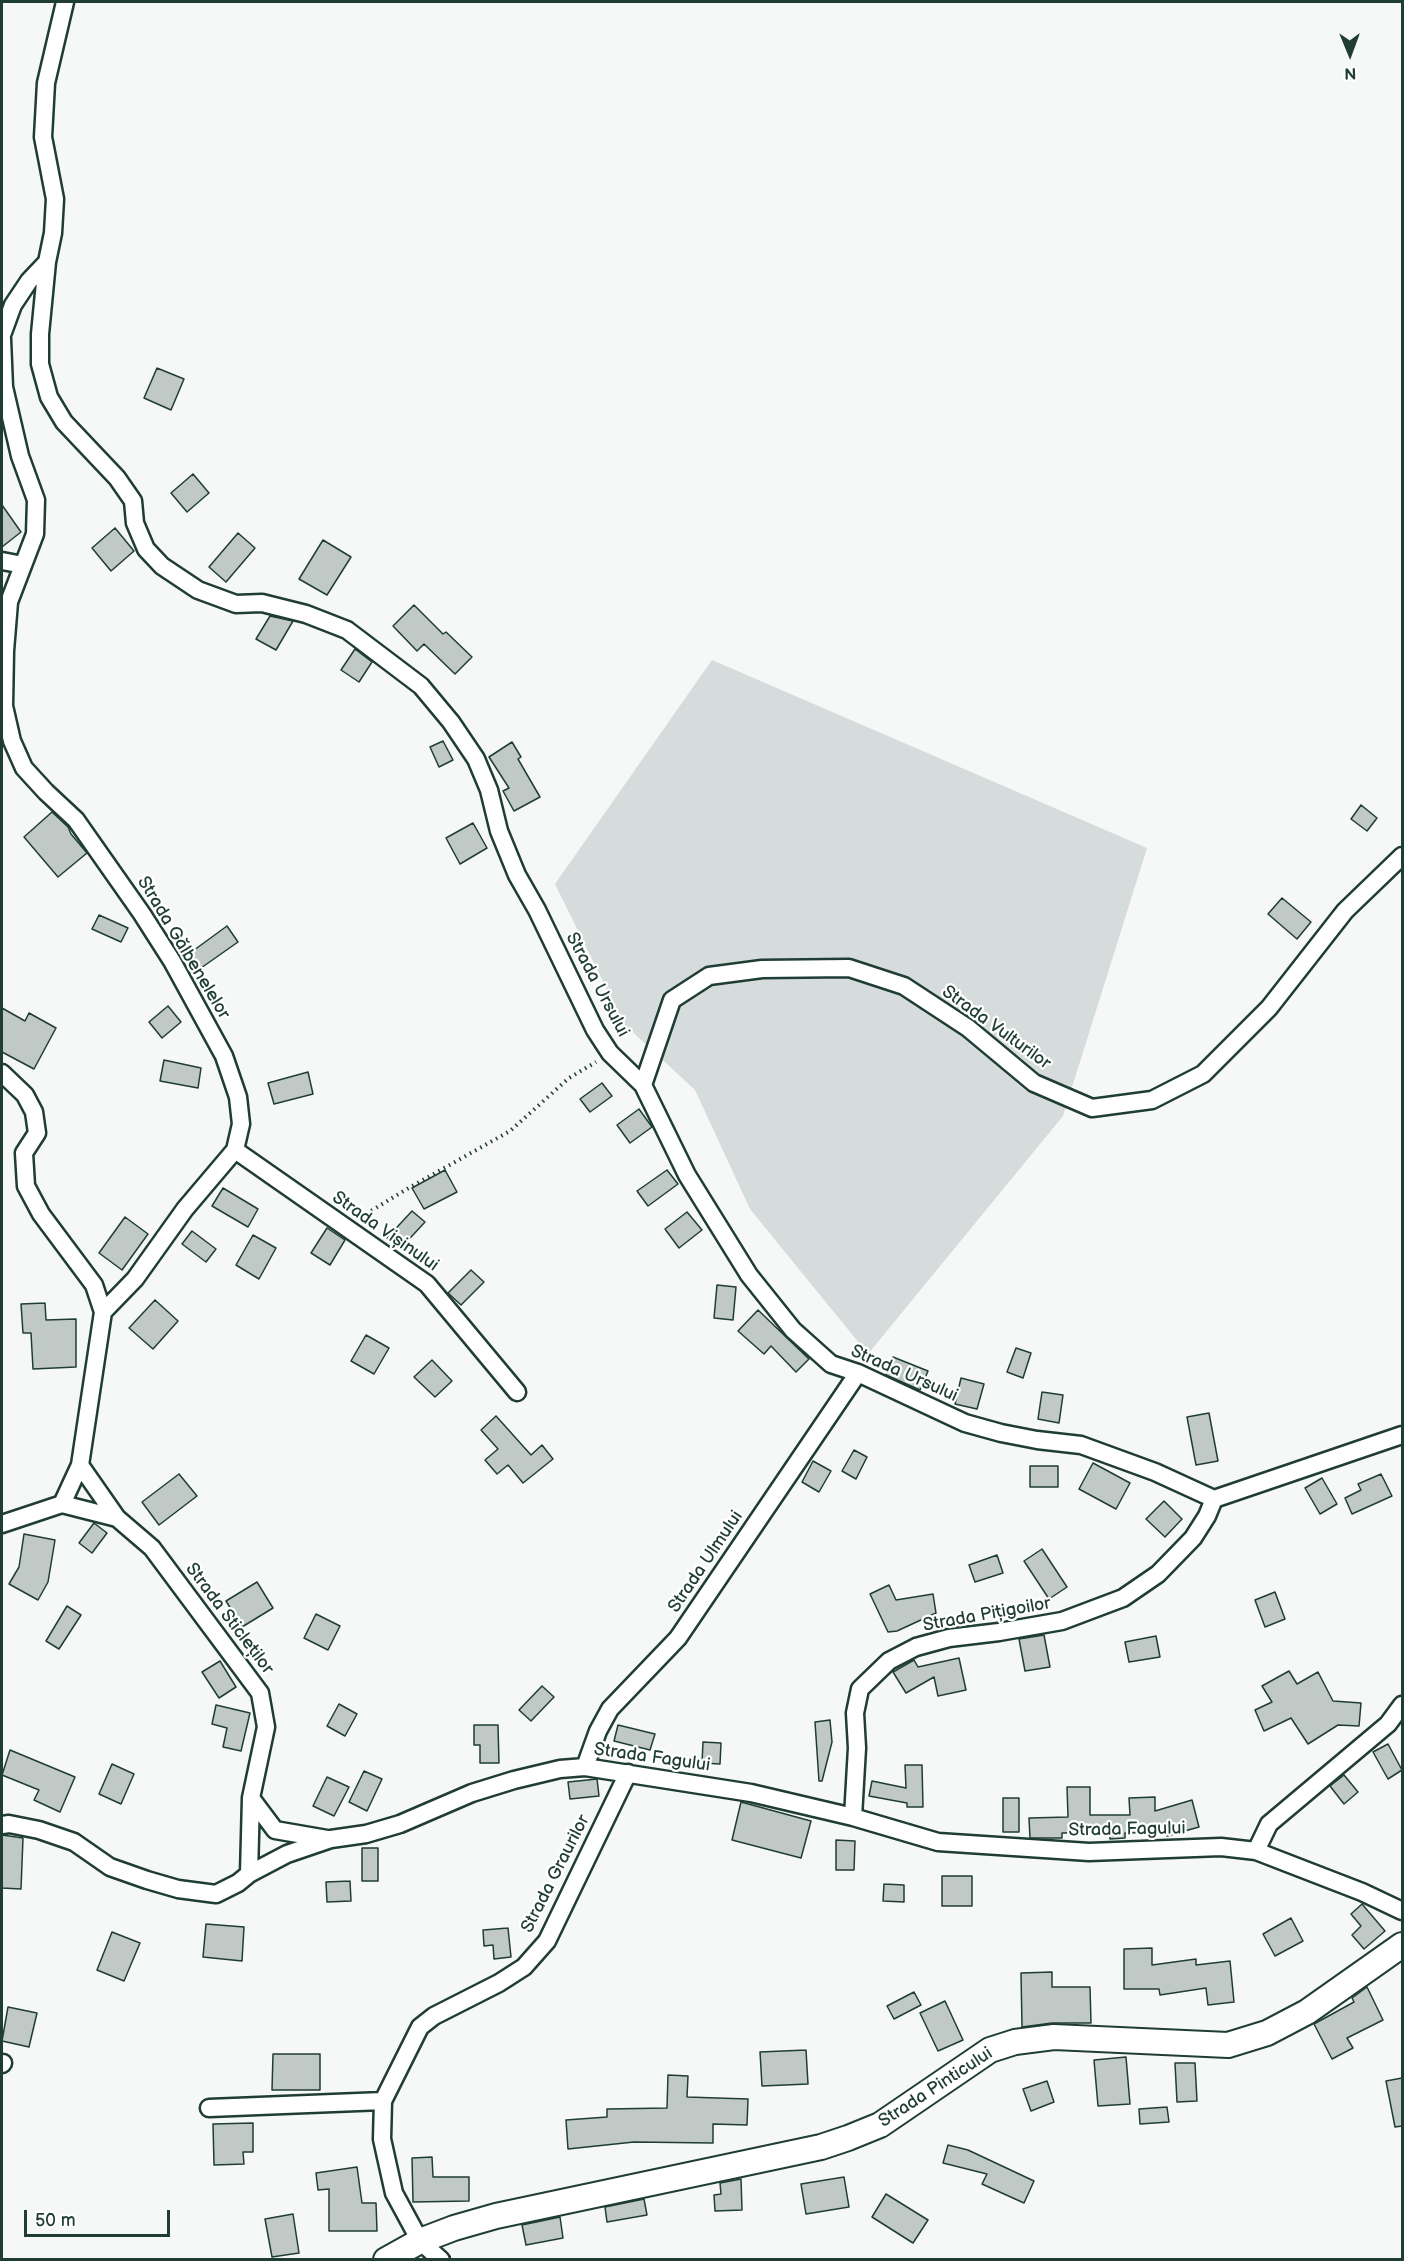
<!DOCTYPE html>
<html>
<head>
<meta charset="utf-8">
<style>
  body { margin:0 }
  #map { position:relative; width:1404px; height:2261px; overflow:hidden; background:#f6f7f7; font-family:"Balsamiq Sans",sans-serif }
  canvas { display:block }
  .frame { position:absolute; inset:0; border:3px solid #1f3d34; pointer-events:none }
  .north { position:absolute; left:1320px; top:24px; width:60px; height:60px; -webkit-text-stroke:4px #fff; paint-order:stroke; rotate:179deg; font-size:16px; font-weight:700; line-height:24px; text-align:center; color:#1f3d34 }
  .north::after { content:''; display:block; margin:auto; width:21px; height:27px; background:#1f3d34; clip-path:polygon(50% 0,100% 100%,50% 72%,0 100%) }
  .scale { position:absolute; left:24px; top:2210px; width:146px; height:27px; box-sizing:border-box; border:3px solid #1f3d34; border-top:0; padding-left:8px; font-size:18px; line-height:21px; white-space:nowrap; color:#1f3d34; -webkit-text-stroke:4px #fff; paint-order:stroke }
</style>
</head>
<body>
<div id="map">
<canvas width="1404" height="2261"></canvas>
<div class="frame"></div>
<div class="north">N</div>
<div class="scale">50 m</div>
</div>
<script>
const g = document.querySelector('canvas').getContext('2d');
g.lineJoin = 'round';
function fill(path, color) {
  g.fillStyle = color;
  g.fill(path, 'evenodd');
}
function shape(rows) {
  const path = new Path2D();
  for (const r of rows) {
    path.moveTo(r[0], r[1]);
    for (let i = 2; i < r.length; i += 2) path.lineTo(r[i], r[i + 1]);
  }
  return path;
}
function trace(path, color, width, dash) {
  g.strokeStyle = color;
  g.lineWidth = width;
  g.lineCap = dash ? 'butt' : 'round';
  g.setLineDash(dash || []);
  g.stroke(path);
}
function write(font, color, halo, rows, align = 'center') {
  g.font = font + ' "Balsamiq Sans",sans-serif';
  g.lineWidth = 4.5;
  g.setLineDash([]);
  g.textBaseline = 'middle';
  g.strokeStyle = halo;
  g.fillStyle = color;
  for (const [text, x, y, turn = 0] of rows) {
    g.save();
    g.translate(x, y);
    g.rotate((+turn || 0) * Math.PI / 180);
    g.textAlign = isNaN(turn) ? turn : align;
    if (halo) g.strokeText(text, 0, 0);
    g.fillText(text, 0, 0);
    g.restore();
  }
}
const green = shape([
  [712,660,1147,848,1063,1116,868,1354,750,1209,695,1090,624,1024,555,884]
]);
const building = shape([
  [157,368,184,379,171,410,144,398,157,368],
  [193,474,209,493,187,512,171,493,193,474],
  [2,505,21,532,2,547,2,505],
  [115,528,134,551,111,571,92,548,115,528],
  [238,533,255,548,226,582,209,567,238,533],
  [323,540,351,557,327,595,299,579,323,540],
  [414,605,443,634,446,632,472,657,455,674,424,644,417,651,393,626,414,605],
  [270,616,293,621,276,650,256,639,270,616],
  [355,649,372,662,359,682,341,670,355,649],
  [443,741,453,760,439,767,430,747,443,741],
  [512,742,521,757,518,759,540,797,514,811,503,791,509,788,489,757,512,742],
  [1361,805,1377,818,1367,831,1351,819,1361,805],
  [52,812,68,827,71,834,87,853,58,877,24,837,52,812],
  [473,823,487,848,460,864,446,838,473,823],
  [1282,898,1311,922,1297,939,1268,914,1282,898],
  [99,915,128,928,121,942,92,929,99,915],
  [227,926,238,942,201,968,190,953,227,926],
  [168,1006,181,1022,162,1038,149,1022,168,1006],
  [2,1008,25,1021,29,1013,56,1028,34,1069,2,1052,2,1008],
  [164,1060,201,1068,198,1088,160,1081,164,1060],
  [308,1072,313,1094,274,1104,268,1083,308,1072],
  [602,1083,612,1096,590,1112,580,1099,602,1083],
  [639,1109,652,1127,630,1143,617,1125,639,1109],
  [445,1170,457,1192,424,1209,412,1188,445,1170],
  [667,1170,678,1184,648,1206,637,1191,667,1170],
  [223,1188,258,1209,248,1227,212,1206,223,1188],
  [412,1211,425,1222,400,1249,387,1238,412,1211],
  [687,1212,702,1230,679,1248,665,1229,687,1212],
  [125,1217,148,1234,122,1270,99,1253,125,1217],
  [327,1228,345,1240,330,1265,311,1253,327,1228],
  [192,1231,216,1249,206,1262,182,1244,192,1231],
  [253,1235,276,1248,259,1279,236,1265,253,1235],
  [471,1270,484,1282,461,1305,448,1293,471,1270],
  [717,1285,736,1287,733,1320,714,1318,717,1285],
  [155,1300,178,1321,153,1349,129,1328,155,1300],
  [45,1303,46,1320,76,1319,76,1367,33,1369,31,1333,23,1333,21,1304,45,1303],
  [758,1310,809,1359,796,1372,771,1346,764,1354,738,1331,758,1310],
  [366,1335,389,1348,374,1374,351,1361,366,1335],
  [1016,1348,1031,1353,1023,1378,1007,1372,1016,1348],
  [893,1357,928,1371,920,1390,886,1375,893,1357],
  [432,1360,452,1381,435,1397,414,1377,432,1360],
  [961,1378,984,1384,977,1409,955,1404,961,1378],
  [1042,1392,1063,1395,1059,1423,1038,1419,1042,1392],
  [1209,1413,1218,1461,1196,1465,1187,1417,1209,1413],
  [496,1416,531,1455,542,1445,553,1459,523,1483,508,1465,497,1474,485,1460,498,1449,481,1430,496,1416],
  [854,1450,867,1457,856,1479,842,1471,854,1450],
  [813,1461,831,1471,819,1492,802,1482,813,1461],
  [1093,1463,1130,1483,1116,1509,1079,1489,1093,1463],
  [1030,1466,1058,1466,1058,1487,1030,1487,1030,1466],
  [179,1474,197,1496,159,1525,142,1502,179,1474],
  [1381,1474,1392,1496,1352,1514,1345,1498,1361,1490,1358,1484,1381,1474],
  [1322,1478,1337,1504,1320,1514,1305,1488,1322,1478],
  [1164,1501,1182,1519,1165,1537,1146,1519,1164,1501],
  [94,1523,107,1533,92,1553,79,1543,94,1523],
  [24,1534,55,1540,48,1582,38,1600,9,1584,19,1567,24,1534],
  [1042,1549,1067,1587,1049,1599,1024,1561,1042,1549],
  [997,1555,1003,1573,975,1582,969,1565,997,1555],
  [257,1582,273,1608,242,1627,226,1601,257,1582],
  [889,1585,896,1600,933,1594,936,1613,897,1631,888,1632,870,1594,889,1585],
  [1275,1592,1285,1619,1265,1627,1255,1600,1275,1592],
  [67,1606,81,1615,59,1649,46,1641,67,1606],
  [316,1614,340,1626,328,1650,304,1638,316,1614],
  [1044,1635,1050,1667,1025,1671,1019,1639,1044,1635],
  [1156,1636,1160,1657,1129,1662,1125,1642,1156,1636],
  [959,1658,966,1690,938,1696,934,1677,906,1693,893,1672,914,1660,918,1667,959,1658],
  [220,1661,236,1687,219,1698,202,1672,220,1661],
  [1289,1671,1297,1684,1318,1672,1333,1701,1361,1703,1359,1726,1338,1725,1308,1744,1291,1718,1264,1731,1255,1710,1272,1702,1262,1686,1289,1671],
  [542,1686,554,1697,531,1721,519,1710,542,1686],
  [339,1704,357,1714,345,1736,327,1726,339,1704],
  [216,1705,250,1713,241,1751,223,1747,227,1728,212,1724,216,1705],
  [830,1720,832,1742,822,1781,819,1781,815,1722,830,1720],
  [474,1725,498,1725,499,1763,480,1763,480,1745,474,1745,474,1725],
  [618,1725,655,1734,650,1750,614,1741,618,1725],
  [703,1742,721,1743,720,1764,702,1763,703,1742],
  [1388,1744,1402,1770,1388,1779,1373,1752,1388,1744],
  [10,1750,75,1777,60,1812,34,1800,39,1790,2,1775,10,1750],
  [112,1764,134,1774,121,1804,99,1794,112,1764],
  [905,1765,922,1765,923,1807,907,1807,907,1803,869,1796,872,1781,906,1788,905,1765],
  [364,1771,382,1779,367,1811,349,1802,364,1771],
  [1344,1775,1358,1792,1344,1804,1330,1786,1344,1775],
  [327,1777,349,1787,334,1816,313,1806,327,1777],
  [597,1779,599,1796,570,1799,568,1782,597,1779],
  [1067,1787,1090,1787,1090,1815,1130,1815,1129,1798,1155,1797,1155,1811,1192,1800,1199,1827,1167,1836,1165,1832,1125,1833,1125,1838,1110,1839,1110,1832,1062,1833,1062,1838,1030,1838,1029,1818,1068,1817,1067,1787],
  [1003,1798,1019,1798,1019,1832,1003,1832,1003,1798],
  [741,1802,811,1821,801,1858,732,1840,741,1802],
  [2,1835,23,1838,21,1889,2,1888,2,1835],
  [836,1840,855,1841,854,1870,836,1870,836,1840],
  [362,1848,378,1848,378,1881,362,1881,362,1848],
  [942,1876,972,1876,972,1906,942,1906,942,1876],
  [350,1881,351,1901,327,1902,326,1882,350,1881],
  [884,1884,904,1885,904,1902,883,1901,884,1884],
  [1362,1904,1385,1931,1364,1949,1352,1935,1361,1926,1351,1914,1362,1904],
  [1291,1918,1303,1941,1275,1956,1263,1934,1291,1918],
  [206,1924,244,1927,242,1961,203,1957,206,1924],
  [508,1928,511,1957,494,1959,493,1945,484,1946,483,1930,508,1928],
  [112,1932,140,1943,124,1981,97,1970,112,1932],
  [1152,1948,1152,1965,1196,1959,1196,1965,1230,1961,1234,2002,1208,2005,1206,1988,1160,1995,1159,1989,1124,1989,1124,1949,1152,1948],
  [1052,1972,1052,1987,1090,1987,1091,2023,1052,2023,1022,2027,1021,1973,1052,1972],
  [1367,1987,1383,2020,1347,2038,1353,2048,1332,2059,1314,2024,1354,2002,1352,1998,1367,1987],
  [914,1992,921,2005,894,2019,887,2006,914,1992],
  [945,2001,963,2040,938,2051,920,2013,945,2001],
  [8,2007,37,2013,29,2047,2,2041,8,2007],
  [806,2050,808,2084,762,2086,760,2052,806,2050],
  [273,2054,320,2054,320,2090,272,2090,273,2054],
  [1126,2057,1130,2104,1098,2106,1094,2060,1126,2057],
  [1175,2063,1195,2063,1197,2101,1177,2102,1175,2063],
  [668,2075,688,2076,687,2097,748,2099,747,2125,713,2124,713,2143,634,2142,568,2149,566,2120,607,2117,607,2109,667,2108,668,2075],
  [1402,2078,1402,2126,1395,2127,1386,2081,1402,2078],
  [1047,2081,1054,2102,1031,2111,1023,2089,1047,2081],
  [1167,2107,1169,2122,1140,2124,1139,2109,1167,2107],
  [253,2123,253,2152,243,2152,244,2164,214,2165,213,2124,253,2123],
  [948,2145,968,2150,1034,2181,1024,2203,982,2184,987,2174,943,2163,948,2145],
  [432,2157,433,2177,469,2177,469,2201,413,2202,412,2158,432,2157],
  [357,2167,362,2203,376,2203,377,2231,329,2231,329,2189,318,2190,316,2173,357,2167],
  [844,2177,849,2207,806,2214,801,2184,844,2177],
  [741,2179,742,2210,715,2211,714,2195,721,2194,720,2183,741,2179],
  [886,2194,928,2220,913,2243,872,2217,886,2194],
  [644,2199,647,2215,607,2222,605,2207,644,2199],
  [293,2214,299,2253,272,2257,265,2219,293,2214],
  [560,2217,563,2238,526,2245,522,2225,560,2217]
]);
const path = shape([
  [361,1217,407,1189,510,1131,569,1078,596,1062]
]);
const street = shape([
  [47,262,40,334,40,364,49,397,64,422,117,478,133,501,135,523,146,549,162,566,198,590,236,604,262,603,306,614,347,630,421,686,451,722,476,759,489,790,499,831,517,875,537,910,595,1030,610,1053,643,1085,687,1175,749,1275,793,1330,831,1364,858,1373,965,1423,1001,1433,1037,1440,1081,1445,1155,1472,1214,1499,1402,1435],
  [2,335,13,305,29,281,47,262,53,233,55,199,43,137,46,83,65,2],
  [2,339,4,387,20,456,36,500,35,534,9,602,5,651,4,706,12,741,24,768,46,792,76,820,142,914,172,961,224,1056,238,1097,241,1124,235,1150,185,1209,135,1279,103,1312,80,1465,62,1504,2,1524],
  [2,561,23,565],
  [2,1073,25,1095,34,1112,37,1133,24,1153,26,1186,41,1214,94,1285,103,1312],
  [643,1085,672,1000,709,976,762,969,849,968,904,986,968,1028,1034,1083,1092,1108,1152,1100,1203,1074,1269,1008,1345,911,1402,856],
  [235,1150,427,1284,517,1392],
  [80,1465,117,1518,152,1548,260,1693,266,1727,251,1798,249,1874],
  [62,1504,117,1518],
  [585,1767,598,1731,610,1709,678,1638,858,1373],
  [251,1798,275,1830,327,1839],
  [853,1817,857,1748,855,1713,860,1689,889,1661,916,1647,949,1638,999,1632,1062,1621,1123,1598,1158,1574,1193,1538,1207,1516,1214,1499],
  [2,1825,9,1824,39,1830,74,1842,110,1867,147,1880,178,1889,216,1894,238,1883,249,1874,287,1854,331,1839,366,1834,400,1824,472,1793,514,1780,560,1769,585,1767,751,1793,853,1817,938,1842,1089,1852,1221,1847,1256,1851,1269,1824,1388,1724,1402,1705],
  [1256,1851,1362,1892,1402,1911],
  [2,2064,3,2063],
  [209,2108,383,2101],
  [441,2260,420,2241,394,2193,382,2139,383,2101,420,2027,434,2016,499,1983,524,1967,547,1941,628,1773]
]);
const secondary = shape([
  [386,2260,420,2241,454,2228,496,2216,821,2147,848,2138,880,2125,990,2050,1015,2042,1054,2037,1228,2045,1267,2033,1307,2012,1402,1945]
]);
const streetNames = [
  ["Strada Gălbenelelor",183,948,59],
  ["Strada Ursului",597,985,62],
  ["Strada Vulturilor",996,1028,36],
  ["Strada Vișinului",385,1232,35],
  ["Strada Ursului",904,1374,24],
  ["Strada Ulmului",706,1562,-56],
  ["Strada Pițigoilor",987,1615,-10],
  ["Strada Sticleților",229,1619,53],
  ["Strada Fagului",652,1758,8],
  ["Strada Fagului",1127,1830,-1],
  ["Strada Graurilor",556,1874,-63],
  ["Strada Pinticului",936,2088,-33]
];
fill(green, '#d6dcdb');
fill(building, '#c0c9c6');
trace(building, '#1f3d34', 1.5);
trace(street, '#1f3d34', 21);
trace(secondary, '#1f3d34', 28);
trace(path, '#1f3d34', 4, [1.5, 4.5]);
trace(street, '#fff', 16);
trace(secondary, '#fff', 24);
write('18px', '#1f3d34', '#fff', streetNames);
</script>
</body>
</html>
